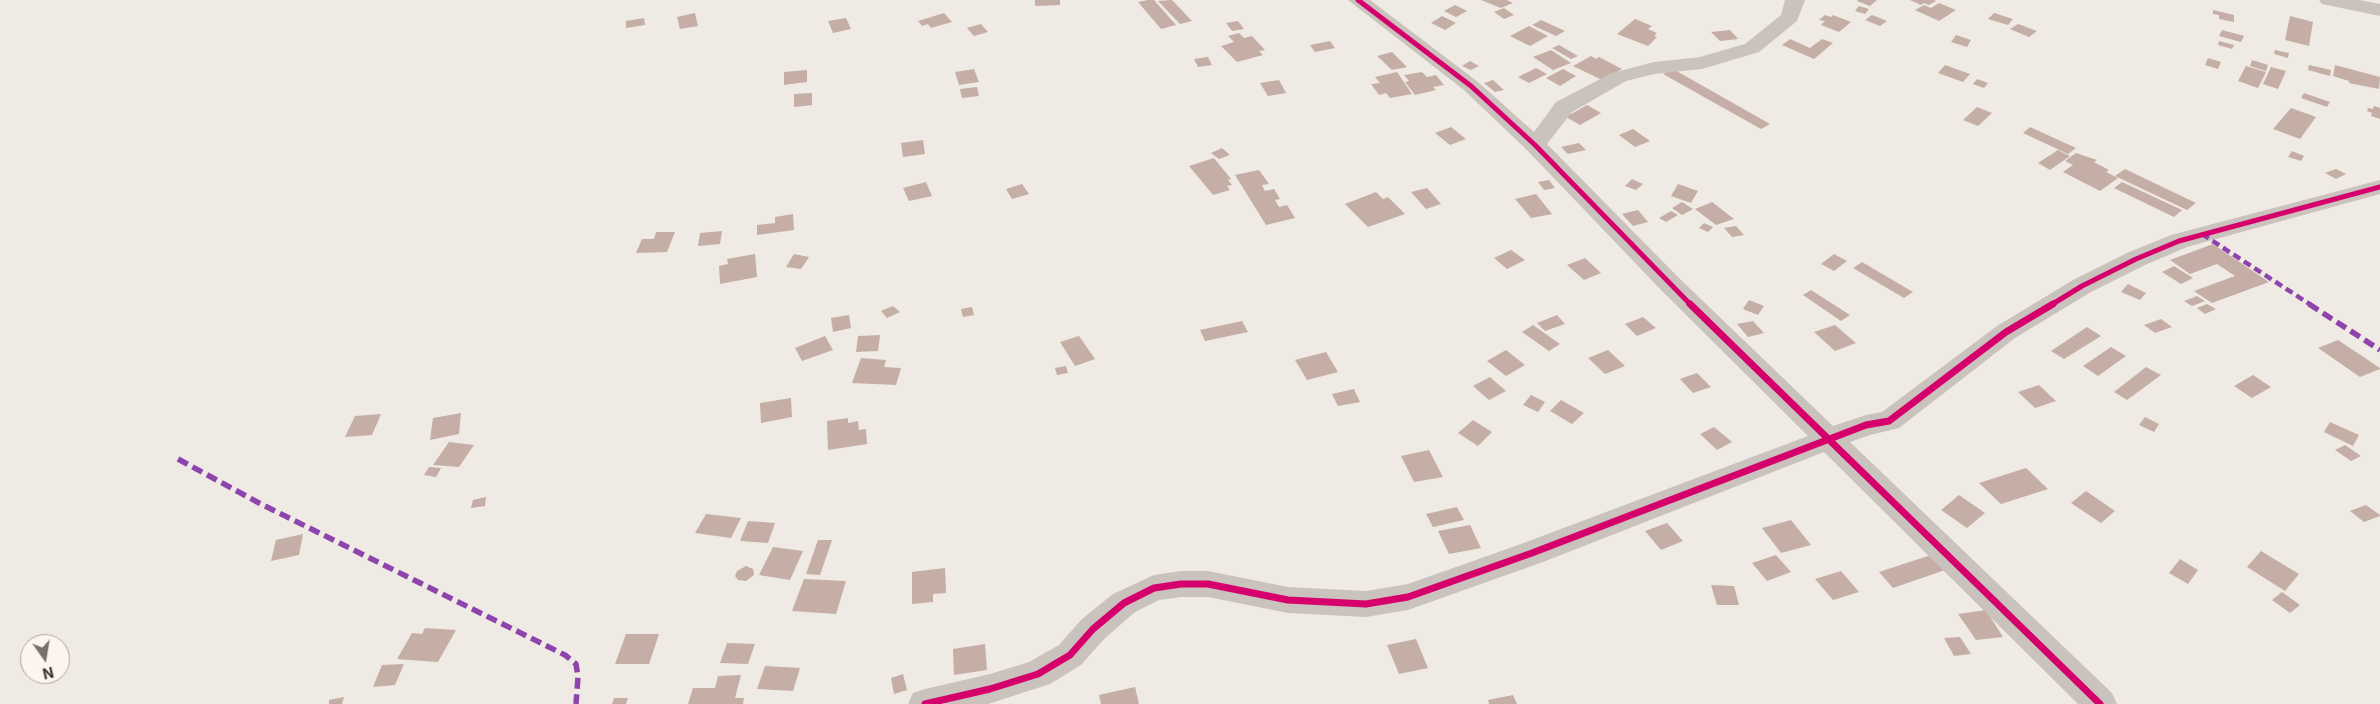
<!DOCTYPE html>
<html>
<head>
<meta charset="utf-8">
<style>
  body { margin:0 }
  #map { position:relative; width:2380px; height:704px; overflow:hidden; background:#f0eae4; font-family:Inter,sans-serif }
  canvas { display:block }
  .north { position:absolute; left:20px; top:634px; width:50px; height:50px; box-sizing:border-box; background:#fbf5ed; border:1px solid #aea69f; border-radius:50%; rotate:167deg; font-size:14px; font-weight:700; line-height:20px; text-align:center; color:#3b2f2a }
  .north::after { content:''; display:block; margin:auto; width:18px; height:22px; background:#7a706b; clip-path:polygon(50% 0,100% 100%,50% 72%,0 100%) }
</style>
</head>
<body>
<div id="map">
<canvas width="2380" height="704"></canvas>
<div class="north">N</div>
</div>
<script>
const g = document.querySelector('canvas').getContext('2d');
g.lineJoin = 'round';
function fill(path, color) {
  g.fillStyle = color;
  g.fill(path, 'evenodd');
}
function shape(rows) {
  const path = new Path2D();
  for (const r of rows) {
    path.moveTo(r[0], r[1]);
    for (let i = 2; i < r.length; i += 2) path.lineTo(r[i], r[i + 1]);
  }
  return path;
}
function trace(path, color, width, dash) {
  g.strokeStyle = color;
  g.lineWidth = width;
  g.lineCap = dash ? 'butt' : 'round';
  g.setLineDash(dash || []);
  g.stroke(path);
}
const building = shape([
  [1035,0,1060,0,1060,5,1035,6],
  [1148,0,1154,0,1176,25,1161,29,1138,2],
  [1172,0,1192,21,1180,24,1158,1],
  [1481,0,1507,0,1513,3,1501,8],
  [1858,0,1877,0,1870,6,1857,1],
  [1910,0,1934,0,1936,1,1929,5,1924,3,1921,5],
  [1939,3,1956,10,1939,21,1915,10,1924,5,1931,8],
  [1455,5,1467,11,1456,17,1444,11],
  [1859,6,1869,9,1865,14,1855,11],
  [1504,8,1514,15,1504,19,1494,12],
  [2213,10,2234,15,2234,22,2219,19,2219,15,2213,14],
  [695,13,698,26,680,29,677,17],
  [944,13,952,22,931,28,928,24,922,26,918,21],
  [1994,13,2013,19,2008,25,1988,19],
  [1825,15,1831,17,1833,15,1851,22,1839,32,1821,25,1825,21,1819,20],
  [1872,15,1887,21,1880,26,1865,20],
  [1442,16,1456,23,1445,30,1431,23],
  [2290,16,2313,22,2309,46,2285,40],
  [644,18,645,25,626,28,626,21],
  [846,18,851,29,833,33,828,21],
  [1635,19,1652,26,1648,29,1657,33,1654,36,1657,37,1648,46,1617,34],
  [1541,20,1565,31,1556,36,1532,25],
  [1238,21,1244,29,1232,31,1226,23],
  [981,24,988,32,974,36,967,28],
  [2018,24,2037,31,2029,37,2010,29],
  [1529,26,1548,36,1530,46,1510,36],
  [1730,30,1738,39,1720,41,1711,32],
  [2222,30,2244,36,2241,42,2219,36],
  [1239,33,1244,38,1252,36,1265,50,1259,51,1263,55,1237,62,1221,46,1234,42,1228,36],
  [1956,35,1971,40,1967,47,1951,42],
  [1790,39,1810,48,1822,39,1833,43,1814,59,1782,45],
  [1330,41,1335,48,1315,52,1310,45],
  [2219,41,2234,45,2232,49,2218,45],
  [1559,45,1578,56,1571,59,1552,48],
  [1551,50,1571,63,1553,70,1533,57],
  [2275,50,2289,53,2288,58,2274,54],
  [1392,52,1407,67,1392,70,1377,56],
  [1591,56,1596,59,1599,57,1622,69,1602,80,1573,66],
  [1208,57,1212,65,1198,67,1194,59],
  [2208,58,2221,62,2218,69,2205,65],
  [2252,60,2268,65,2266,71,2250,66],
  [1470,61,1479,66,1471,70,1462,66],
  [1945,65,1970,74,1963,82,1938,73],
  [2309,65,2331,70,2330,76,2308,70],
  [2335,65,2380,77,2379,89,2349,83,2349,81,2333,76],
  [2246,66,2266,72,2258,88,2238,81],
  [2271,67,2286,71,2278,89,2263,84],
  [1536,68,1547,74,1529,83,1518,77],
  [974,69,979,82,959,85,955,72],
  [1563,69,1576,76,1560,86,1546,78],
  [1673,69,1770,124,1761,129,1663,74],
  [807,70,807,82,784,85,784,72],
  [1397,72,1412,94,1390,98,1386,93,1379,95,1371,84,1380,83,1375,77],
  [1422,72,1427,77,1436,75,1444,85,1433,87,1436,90,1415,95,1405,82,1409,81,1404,75],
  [1977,79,1988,83,1984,88,1973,84],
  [1279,80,1286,93,1268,96,1260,83],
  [1493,80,1504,90,1495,92,1484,83],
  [977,87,979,96,962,98,960,89],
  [812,93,812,105,794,107,794,94],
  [2304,93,2330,102,2327,107,2301,98],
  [1587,105,1601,113,1580,125,1566,117],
  [2374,106,2380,108,2380,119,2371,116,2372,113,2367,111,2368,108,2373,109],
  [1977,107,1992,113,1978,126,1963,120],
  [2291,108,2316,117,2300,139,2273,129],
  [1451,127,1466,139,1450,145,1435,133],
  [2030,127,2076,148,2068,154,2023,133],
  [1633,129,1650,141,1635,147,1619,135],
  [923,140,925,154,903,157,901,143],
  [1579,143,1586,150,1568,154,1561,147],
  [1222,148,1230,155,1219,159,1211,153],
  [2058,150,2070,156,2050,170,2038,163],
  [2292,151,2304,156,2301,161,2288,157],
  [2076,153,2097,160,2094,162,2109,170,2106,172,2118,178,2100,191,2063,172,2073,165,2065,161],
  [1214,158,1231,179,1228,180,1232,185,1227,186,1230,190,1213,195,1189,166],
  [2125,169,2196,203,2187,210,2115,176],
  [2336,169,2346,174,2336,179,2325,173],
  [1259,170,1269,184,1262,185,1265,191,1274,189,1280,199,1275,200,1279,207,1287,205,1295,218,1266,225,1235,175],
  [1632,179,1643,184,1636,190,1625,186],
  [1549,180,1555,188,1544,190,1538,182],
  [926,182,932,196,909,201,903,188],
  [2122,182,2182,210,2174,217,2114,188],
  [1022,184,1029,194,1012,199,1006,189],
  [1678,184,1698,191,1691,203,1671,196],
  [1427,188,1441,204,1426,209,1411,192],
  [1376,192,1383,199,1388,197,1405,214,1368,227,1345,204],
  [1536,194,1552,214,1531,218,1515,199],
  [1682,202,1693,209,1682,215,1672,208],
  [1712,202,1734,219,1716,225,1695,209],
  [1638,210,1648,222,1633,226,1622,214],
  [1671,211,1678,215,1666,222,1659,218],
  [793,214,794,230,757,235,757,225,775,223,775,217],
  [1704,223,1713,227,1708,232,1699,228],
  [1736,226,1744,235,1732,237,1724,228],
  [722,231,720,244,698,246,700,233],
  [656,232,675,232,667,252,636,253,642,239,654,239],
  [2213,244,2269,282,2212,303,2194,291,2235,276,2217,264,2190,274,2170,260],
  [1511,250,1525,260,1507,269,1494,258],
  [755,254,757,277,720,284,719,266,728,264,727,259],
  [794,254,809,257,801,269,786,267],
  [1834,254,1847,261,1834,271,1821,264],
  [1585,258,1601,273,1584,280,1567,265],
  [1862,262,1913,292,1904,298,1853,268],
  [2174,266,2193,278,2181,284,2162,272],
  [2128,284,2146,293,2140,300,2121,292],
  [1811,290,1850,315,1841,321,1803,295],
  [2197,296,2205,301,2192,306,2184,301],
  [1749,300,1764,306,1758,315,1743,309],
  [2207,304,2216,309,2205,314,2197,308],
  [893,306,900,312,887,318,881,311],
  [972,307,974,315,963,317,961,309],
  [849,315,851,328,833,332,831,318],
  [1557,315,1565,324,1545,331,1537,323],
  [1643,317,1656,328,1637,336,1625,324],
  [2161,319,2172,327,2155,333,2144,325],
  [1242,321,1248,332,1205,341,1200,330],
  [1753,321,1764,333,1748,337,1737,324],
  [1533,325,1560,344,1549,351,1522,332],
  [1835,325,1856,343,1835,351,1814,332],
  [2087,327,2101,336,2064,359,2051,351],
  [880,335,878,351,856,352,858,336],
  [825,336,833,350,802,361,795,348],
  [1079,336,1095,359,1075,366,1060,342],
  [2338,340,2380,368,2380,369,2360,377,2318,348],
  [2111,347,2126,356,2098,376,2083,366],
  [1506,350,1525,365,1506,376,1487,361],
  [1608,350,1625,366,1605,374,1588,358],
  [1326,352,1338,372,1307,380,1295,360],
  [861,358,886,360,884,367,901,368,896,385,852,383],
  [1066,366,1068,373,1057,375,1055,368],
  [2146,367,2161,375,2127,400,2114,392],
  [1697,373,1711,387,1693,393,1680,379],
  [2253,375,2271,387,2252,398,2234,386],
  [1490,377,1506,391,1489,400,1473,386],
  [2039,385,2056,401,2035,408,2018,392],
  [1354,389,1360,402,1338,406,1332,394],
  [1531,395,1545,402,1538,412,1523,405],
  [791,398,792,417,761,423,760,403],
  [1561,400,1584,413,1572,424,1550,411],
  [461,413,459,434,430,440,433,418],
  [381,414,372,435,345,437,355,416],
  [2145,417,2159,424,2154,432,2139,425],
  [848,418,848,423,858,421,859,430,866,429,867,444,828,450,827,421],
  [1473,420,1492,432,1478,446,1458,433],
  [2330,422,2359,435,2353,446,2324,432],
  [1714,427,1732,442,1717,450,1700,434],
  [449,442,474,445,459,467,433,465],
  [2345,445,2361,456,2351,461,2335,450],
  [1429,450,1443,477,1414,482,1401,456],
  [429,467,441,468,436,477,424,475],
  [2026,468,2048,489,2001,504,1979,483],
  [2086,491,2115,511,2101,523,2071,503],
  [1959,495,1985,513,1967,528,1941,510],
  [486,497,485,506,471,508,473,500],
  [2366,505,2380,515,2380,516,2364,522,2350,511],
  [1457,507,1464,520,1433,527,1426,514],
  [706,514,741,518,731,538,695,533],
  [1791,520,1811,545,1781,553,1762,528],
  [748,521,775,523,768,543,740,541],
  [1667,523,1683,541,1661,550,1645,531],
  [1470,525,1481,548,1449,554,1438,531],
  [303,534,299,555,271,561,276,540],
  [818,540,832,540,820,575,806,574],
  [773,547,803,551,790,580,759,575],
  [2261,551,2299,574,2285,591,2247,567],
  [1776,555,1791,572,1767,581,1752,563],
  [1931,555,1945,570,1893,588,1879,572],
  [2180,559,2198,570,2188,584,2169,573],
  [746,566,753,569,754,575,746,581,738,580,735,576,737,571],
  [945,568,946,593,933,594,933,602,912,604,912,572],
  [1841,571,1859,592,1833,600,1815,579],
  [804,579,846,581,836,614,792,611],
  [1711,585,1734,586,1739,605,1717,605],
  [2282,592,2300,605,2290,613,2272,600],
  [1986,610,2003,637,1976,640,1958,614],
  [425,628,456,630,438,662,397,659,412,633,422,634],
  [626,634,659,634,649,664,615,664],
  [1960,637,1971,654,1954,656,1944,638],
  [1416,639,1428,668,1399,674,1387,645],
  [727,643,755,644,748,664,720,663],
  [985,644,987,670,954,675,953,649],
  [404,664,395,685,373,687,382,665],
  [765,666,800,668,793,691,757,689],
  [903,674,907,690,894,694,891,678],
  [741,675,735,698,744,698,743,704,688,704,693,688,715,688,718,676],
  [1135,687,1139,704,1101,704,1099,695],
  [1513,695,1517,704,1489,704,1488,700],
  [344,697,342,704,329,704,329,700],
  [614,698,628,698,626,704,612,704]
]);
const minor = shape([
  [1348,0,1370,0,1478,82,1534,132,1556,102,1612,73,1654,62,1700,57,1745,44,1781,15,1785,0,1805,0,1797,21,1759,52,1702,69,1654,74,1626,81,1572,112,1547,144,1679,278,1833,426,1866,415,1882,412,1997,326,2073,280,2127,253,2171,235,2380,180,2380,194,2187,247,2145,265,2091,292,2015,338,1899,428,1870,435,1850,442,2112,693,2117,704,2078,704,1824,452,1543,562,1408,610,1366,617,1288,613,1208,597,1181,597,1159,600,1135,612,1104,639,1081,665,1050,684,988,704,908,704,913,693,925,689,990,674,1029,662,1059,645,1082,619,1113,594,1154,575,1181,571,1208,571,1288,587,1366,591,1408,584,1521,544,1808,436,1661,290,1527,150,1464,90,1348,0],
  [2319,0,2359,0,2380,4,2380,16,2322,4,2319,0]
]);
const quietFar1 = shape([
  [2202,234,2311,305]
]);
const quiet = shape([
  [2309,304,2380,350],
  [178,459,259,503,565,655,576,664,578,677,576,704]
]);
const cyclewayFar1 = shape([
  [1358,0,1471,86,1535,145,1691,305],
  [2051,305,2082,286,2136,259,2179,241,2380,187]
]);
const cycleway = shape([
  [1690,304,2100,704],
  [925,704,990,689,1038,674,1070,655,1093,629,1124,603,1154,588,1181,584,1208,584,1288,600,1366,604,1408,597,1532,553,1866,425,1889,421,2006,332,2053,304]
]);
fill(building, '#c4aea5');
fill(minor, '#c9c2bd');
trace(quietFar1, '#8e44ad', 4.5, [8, 4.5]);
trace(quiet, '#8e44ad', 5.5, [11, 5.5]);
trace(cyclewayFar1, '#d6006c', 5);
trace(cycleway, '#d6006c', 7);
</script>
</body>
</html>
